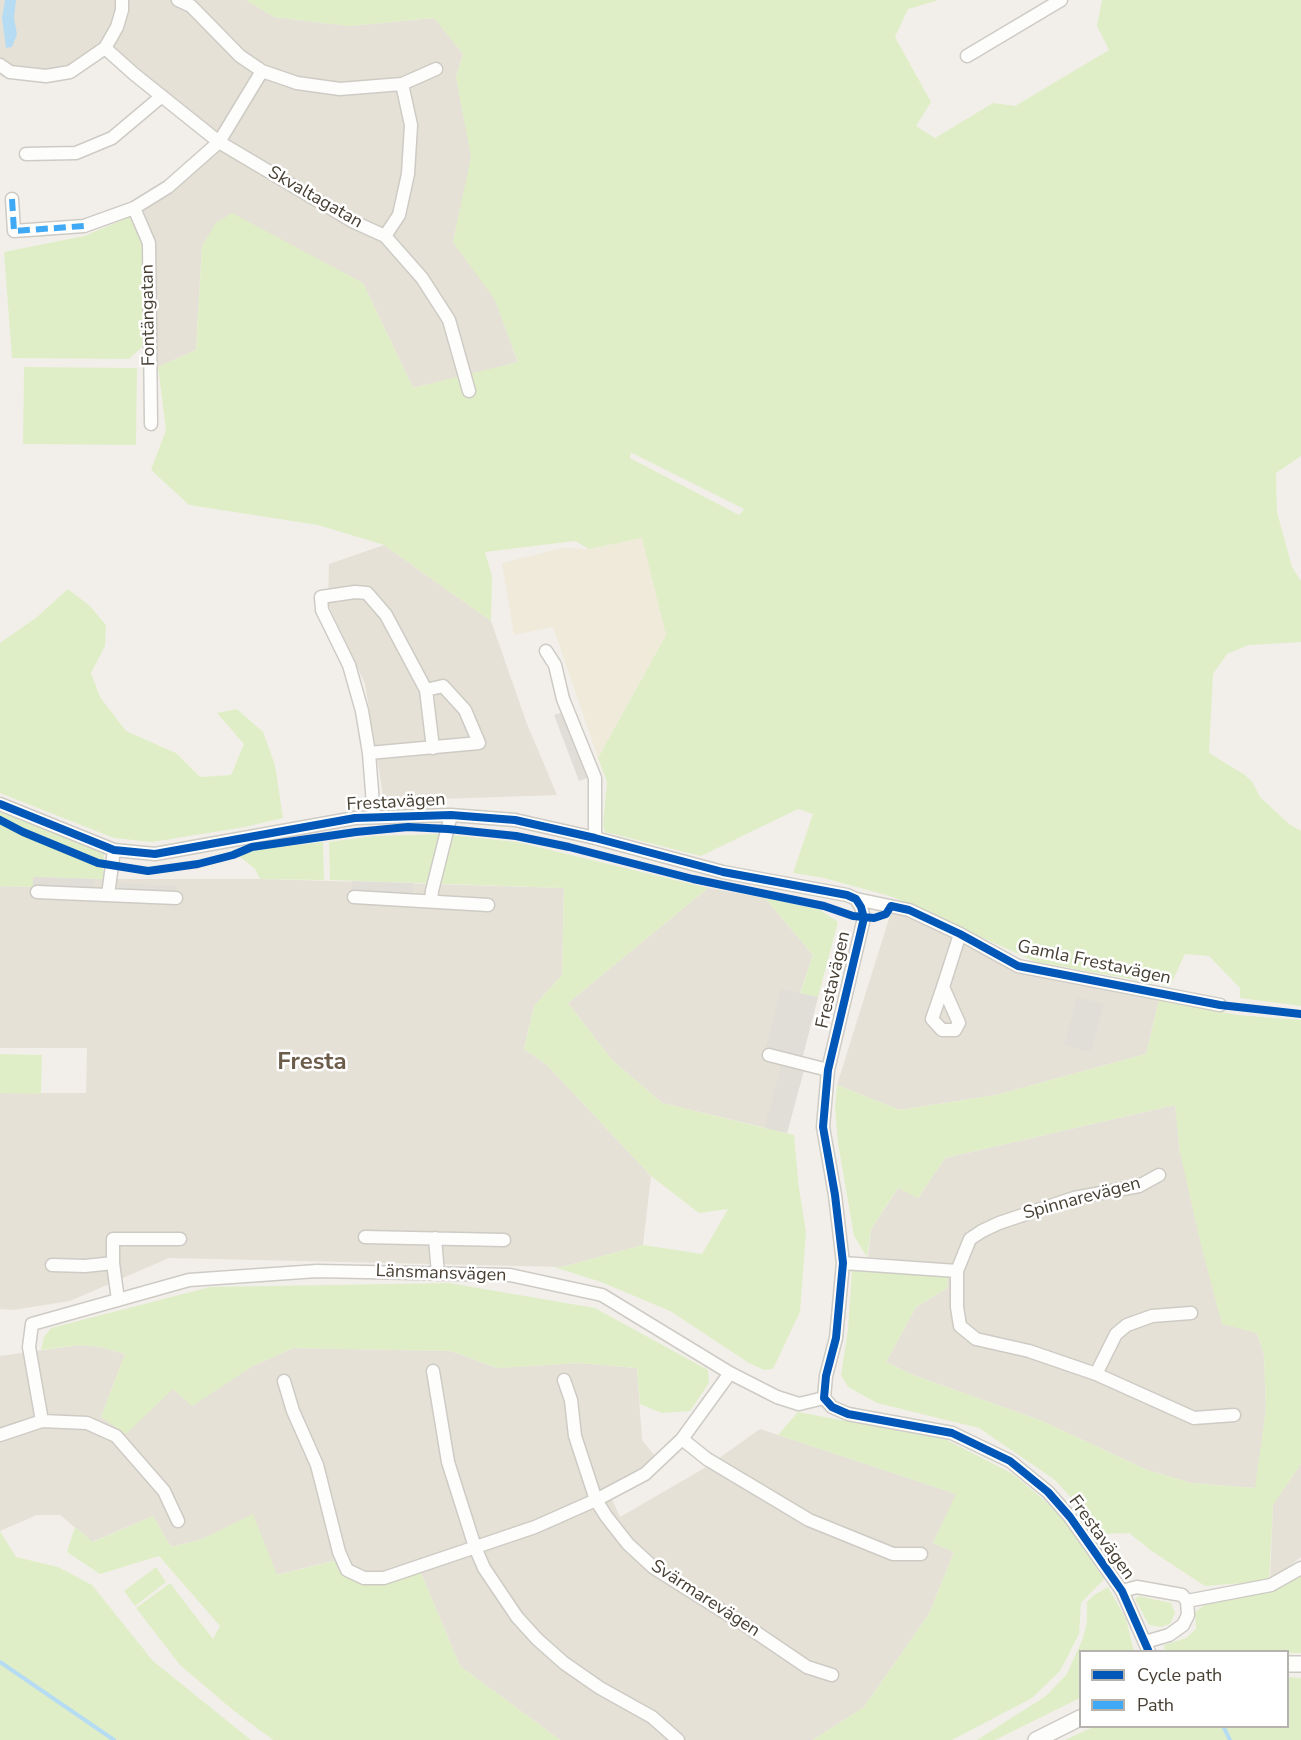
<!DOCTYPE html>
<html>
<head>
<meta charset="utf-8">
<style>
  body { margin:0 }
  #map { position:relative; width:1301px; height:1740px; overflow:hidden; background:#f2efea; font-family:"Nunito Sans",sans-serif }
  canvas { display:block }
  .legend { position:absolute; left:1079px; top:1650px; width:210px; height:78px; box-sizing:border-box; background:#fff; border:2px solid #b6b3ae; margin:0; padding:8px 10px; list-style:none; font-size:18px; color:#484034 }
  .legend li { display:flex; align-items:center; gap:12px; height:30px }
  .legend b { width:30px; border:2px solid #b6b3ae }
</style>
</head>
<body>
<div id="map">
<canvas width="1301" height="1740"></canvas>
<ul class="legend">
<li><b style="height:8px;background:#0057b8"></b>Cycle path</li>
<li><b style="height:8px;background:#3fa9f5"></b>Path</li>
</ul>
</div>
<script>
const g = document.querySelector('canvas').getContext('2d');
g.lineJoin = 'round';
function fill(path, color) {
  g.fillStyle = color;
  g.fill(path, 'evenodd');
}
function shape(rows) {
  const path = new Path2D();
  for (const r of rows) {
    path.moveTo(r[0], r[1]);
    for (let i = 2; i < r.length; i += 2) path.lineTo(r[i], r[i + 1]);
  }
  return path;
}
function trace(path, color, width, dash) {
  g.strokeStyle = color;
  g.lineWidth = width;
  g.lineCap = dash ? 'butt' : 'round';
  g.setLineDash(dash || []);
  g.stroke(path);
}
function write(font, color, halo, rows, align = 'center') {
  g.font = font + ' "Nunito Sans",sans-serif';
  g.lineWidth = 5;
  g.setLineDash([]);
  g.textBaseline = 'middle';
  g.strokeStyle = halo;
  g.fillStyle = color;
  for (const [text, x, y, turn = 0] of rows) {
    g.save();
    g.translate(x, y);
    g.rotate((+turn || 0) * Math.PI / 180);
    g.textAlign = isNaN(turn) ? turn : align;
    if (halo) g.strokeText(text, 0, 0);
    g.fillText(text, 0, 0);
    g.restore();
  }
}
const residential = shape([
  [0,0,246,0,274,17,349,26,435,18,463,54,456,77,472,157,453,242,496,300,518,363,413,388,363,283,202,246,196,350,158,367,154,241,143,209,169,192,220,150,103,54,42,81,3,77,0,75],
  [384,545,491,621,527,724,557,795,384,801,365,684,328,604,329,564],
  [33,877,103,879,263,879,564,888,562,975,534,1006,524,1049,547,1065,651,1176,643,1245,562,1267,169,1258,70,1301,13,1310,0,1309,0,1093,86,1093,87,1048,0,1048,0,886,33,887],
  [708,888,765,898,813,955,800,993,818,997,803,1055,804,1070,787,1133,662,1103,612,1060,568,1003],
  [892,909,1017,970,1060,981,1159,1000,1146,1054,996,1095,900,1110,837,1085],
  [1175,1105,1180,1152,1257,1333,1264,1355,1266,1409,1256,1488,1191,1483,1147,1470,1042,1421,913,1375,886,1362,916,1307,947,1288,948,1277,948,1264,868,1257,871,1229,899,1187,918,1198,945,1158],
  [80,1345,101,1347,125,1354,101,1417,173,1389,192,1405,253,1366,293,1348,451,1351,497,1368,580,1363,637,1368,642,1440,655,1456,637,1471,607,1488,620,1517,708,1466,760,1429,957,1494,933,1543,954,1552,929,1614,864,1707,813,1740,560,1740,460,1666,421,1573,387,1583,363,1584,342,1576,333,1561,276,1575,253,1515,200,1540,171,1547,153,1516,92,1542,60,1515,37,1515,0,1531,0,1356],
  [1301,1464,1301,1557,1270,1581,1273,1504]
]);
const education = shape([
  [643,538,666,635,598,758,553,627,514,635,502,563,562,548,589,549]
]);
const green = shape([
  [246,0,939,0,908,9,895,37,931,102,916,126,935,138,993,103,1015,106,1109,50,1097,26,1102,0,1301,0,1301,456,1276,473,1277,512,1292,567,1301,581,1301,642,1249,645,1227,654,1213,674,1209,753,1245,775,1253,783,1260,797,1289,824,1301,831,1301,1006,1240,998,1240,988,1209,956,1185,954,1170,986,1036,962,893,897,824,878,793,873,813,814,798,809,701,856,605,832,603,825,607,782,598,758,666,635,642,538,589,549,575,541,485,552,492,576,491,621,384,545,318,525,189,505,151,470,166,430,158,367,196,350,202,246,216,223,232,213,363,283,413,388,518,362,495,300,453,242,471,157,456,77,463,54,434,18,349,26,274,17],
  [631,453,632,453,744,509,739,515,630,458],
  [130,217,142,244,144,345,129,359,12,358,4,252,84,236],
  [24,367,137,368,136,445,23,444],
  [68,589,90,606,106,625,105,646,91,673,100,697,126,731,176,753,200,777,231,775,244,744,217,713,237,709,263,732,275,765,283,818,245,827,152,842,114,838,0,793,0,643,37,617],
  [0,809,104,851,103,879,34,877,33,887,0,886],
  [441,834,517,842,708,888,568,1003,612,1060,662,1103,794,1135,799,1188,806,1232,800,1312,773,1369,764,1370,749,1363,670,1311,601,1282,554,1267,562,1267,643,1245,702,1254,728,1209,699,1213,651,1176,547,1065,524,1049,534,1006,562,975,564,888,330,880,329,842,373,836],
  [323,842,324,880,260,879,255,869,239,856,255,850],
  [765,898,820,910,838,922,818,997,800,994,813,955],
  [1159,1000,1238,1015,1301,1020,1301,1464,1273,1505,1269,1581,1205,1586,1153,1552,1129,1533,1104,1534,1055,1480,979,1428,877,1403,848,1387,841,1375,848,1329,852,1271,948,1277,947,1288,916,1307,886,1362,913,1375,1042,1421,1147,1470,1191,1483,1255,1488,1266,1409,1264,1355,1257,1333,1222,1324,1201,1245,1180,1152,1175,1105,945,1158,918,1198,898,1188,871,1229,867,1257,854,1236,838,1143,835,1108,837,1085,900,1110,996,1095,1146,1054],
  [0,1054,42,1055,41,1094,0,1093],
  [449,1283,595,1308,708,1370,709,1383,690,1411,662,1413,640,1404,637,1368,580,1363,497,1368,451,1351,293,1348,253,1366,192,1406,173,1389,126,1434,101,1417,125,1354,101,1347,80,1345,41,1350,44,1337,51,1328,210,1287],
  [798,1412,947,1440,1013,1474,1044,1500,1065,1521,1104,1579,1081,1603,1079,1634,1060,1671,1032,1698,952,1740,813,1740,864,1707,929,1614,954,1552,933,1543,956,1494,778,1435],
  [253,1514,277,1575,334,1561,342,1576,363,1584,387,1583,421,1573,460,1666,560,1740,273,1740,234,1711,180,1665,136,1608,170,1583,213,1639,220,1626,159,1556,100,1574,67,1552,75,1527,93,1542,153,1516,171,1547,200,1540],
  [0,1531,16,1557,58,1567,92,1585,153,1661,251,1740,0,1740],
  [156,1567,166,1582,135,1606,124,1591],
  [1301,1575,1301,1653,1165,1651,1164,1645,1186,1638,1196,1629,1195,1612,1206,1604,1266,1593],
  [1108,1587,1126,1619,1134,1651,1080,1652,1080,1698,995,1740,977,1740,1046,1696,1067,1674,1083,1638,1087,1622,1087,1602,1094,1595],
  [1139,1596,1171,1603,1175,1613,1170,1624,1161,1627,1149,1625,1135,1599],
  [1288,1677,1301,1678,1301,1740,1065,1740,1093,1727,1288,1726]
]);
const parking = shape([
  [563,712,587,778,579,781,554,715],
  [33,877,95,879,94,889,33,887],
  [352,881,413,883,413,894,351,892],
  [119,883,178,886,177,896,118,893],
  [781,989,818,997,803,1055,804,1070,787,1133,764,1128,784,1056,765,1051],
  [1077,997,1104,1004,1091,1052,1064,1045]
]);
const water = shape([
  [5,0,16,0,14,18,17,34,12,47,6,48,2,18]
]);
const stream = shape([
  [0,1662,114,1740],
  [1223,1726,1230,1740]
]);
const minor = shape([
  [178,0,191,6,240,56,262,71,297,83,340,89,402,84,436,69],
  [105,48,134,74,219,142,354,222,385,236,422,278,449,320,469,391],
  [967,56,1061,0],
  [0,65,10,72,46,76,70,72,105,48,117,27,122,10,122,0],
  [26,154,76,153,112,138,162,96],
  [12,199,14,231,84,226,134,208,168,187,219,142,262,71],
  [134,208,149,243,151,424],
  [385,236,399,215,408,174,411,125,402,84],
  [546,651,555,665,563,699,595,778,595,838],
  [369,753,479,743,465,710,443,686,426,690],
  [0,804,114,850,155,854,355,818,451,815,515,820,595,838,723,872,847,895,856,899,861,907,864,918,828,1070,823,1127,835,1195,843,1263,836,1338,826,1376,824,1398,832,1407,848,1414,952,1433,1010,1461,1048,1492,1070,1517,1122,1591,1149,1652],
  [374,817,369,753,362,711,349,665,322,610,321,597,355,592,367,593,386,615,426,690,433,748],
  [37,892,176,898],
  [108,895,114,850],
  [354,897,488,905],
  [856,899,909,910,960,934,1018,966,1220,1005],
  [431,901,432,891,451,815],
  [943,987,959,1023,955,1030,942,1030,932,1019,943,987,960,934],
  [769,1055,828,1070],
  [1159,1175,1139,1186,1074,1198,999,1223,982,1231,970,1239,957,1271,957,1307,960,1326,976,1339,1029,1351,1096,1374,1194,1418,1234,1415],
  [365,1237,504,1240],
  [435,1238,438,1274],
  [113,1263,118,1300],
  [843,1263,957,1271],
  [52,1265,85,1266,113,1263,113,1239,180,1239],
  [433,1371,448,1462,475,1547,484,1568,517,1617,537,1639,564,1663,600,1688,652,1717,678,1740],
  [1096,1374,1116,1334,1127,1325,1152,1316,1191,1313],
  [564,1380,571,1400,575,1436,596,1500,606,1516,628,1544,654,1568,751,1629,807,1667,832,1675],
  [284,1381,293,1411,317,1465,339,1552,347,1570,364,1578,384,1578,535,1527,596,1500,645,1474,682,1439,730,1373],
  [0,1435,42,1421],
  [682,1439,707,1459,809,1520,893,1554,921,1554],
  [178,1521,164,1491,116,1436,87,1423,42,1421,29,1347,32,1324,189,1280,317,1271,510,1275,602,1295,730,1373,777,1397,799,1404,824,1398],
  [1122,1591,1137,1587,1182,1595,1187,1601,1188,1615,1183,1625,1169,1635,1145,1642],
  [1187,1601,1271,1585,1301,1568]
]);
const tertiary = shape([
  [1288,1664,1301,1664],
  [1036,1740,1080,1718]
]);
const quiet = shape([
  [12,199,14,231,84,226]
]);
const cycleway = shape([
  [0,804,114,850,155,854,355,818,451,815,515,820,595,838,723,872,847,895,856,899,861,907,864,918,828,1070,823,1127,835,1195,843,1263,836,1338,826,1376,824,1398,832,1407,848,1414,952,1433,1010,1461,1048,1492,1070,1517,1122,1591,1149,1652],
  [0,820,23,832,98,863,148,871,198,864,233,855,252,847,356,832,408,827,448,829,516,836,569,847,693,879,824,906,853,916,874,918,886,914,891,906,909,910,960,934,1018,966,1220,1005,1301,1014]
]);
const streetNames = [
  ["Skvaltagatan",315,198,30],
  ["Fontängatan",149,315,-91],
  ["Frestavägen",396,803,-3],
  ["Gamla Frestavägen",1094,963,12],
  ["Frestavägen",834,980,-77],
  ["Spinnarevägen",1082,1199,-15],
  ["Länsmansvägen",441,1274,2],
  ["Frestavägen",1101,1538,54],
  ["Svärmarevägen",705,1599,33]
];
const districtNames = [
  ["Fresta",312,1063]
];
fill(residential, '#e6e1d6');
fill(education, '#f0eadb');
fill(green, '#e0eec7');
fill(parking, '#e1ded8');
fill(water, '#b6dcf3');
trace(stream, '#b6dcf3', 4);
trace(minor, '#cecbc5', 15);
trace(tertiary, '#cecbc5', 18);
trace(minor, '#fdfdfc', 12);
trace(tertiary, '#fdfdfc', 15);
trace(quiet, '#3fa9f5', 6, [12, 6]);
trace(cycleway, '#0057b8', 8);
write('18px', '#484034', '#fff', streetNames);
write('bold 24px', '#6c5d4a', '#fff', districtNames);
</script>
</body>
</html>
